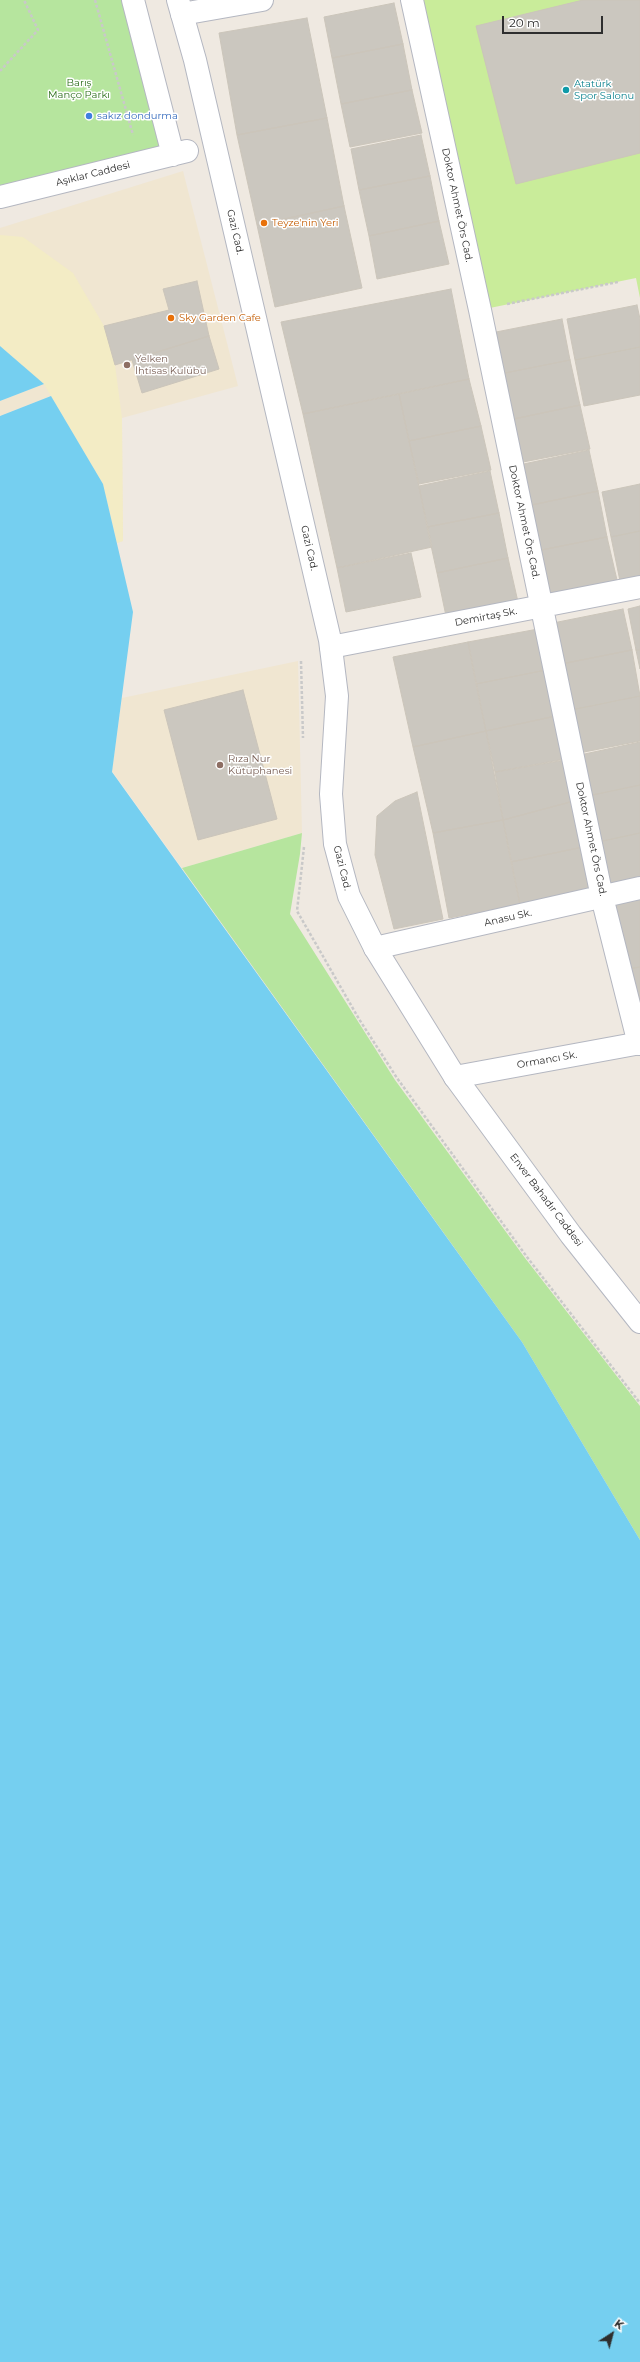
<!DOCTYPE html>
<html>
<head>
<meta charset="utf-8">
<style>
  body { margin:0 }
  #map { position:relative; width:640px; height:2362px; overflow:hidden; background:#efe9e1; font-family:Montserrat,sans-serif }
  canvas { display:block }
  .north { position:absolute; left:592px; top:2314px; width:40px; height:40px; -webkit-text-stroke:3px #fff; paint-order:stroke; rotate:36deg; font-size:11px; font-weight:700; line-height:16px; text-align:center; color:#2e2e2e }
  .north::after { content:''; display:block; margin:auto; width:14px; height:18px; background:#2e2e2e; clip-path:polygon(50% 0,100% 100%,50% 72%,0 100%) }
  .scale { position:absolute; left:502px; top:16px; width:101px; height:18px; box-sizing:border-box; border:2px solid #2e2e2e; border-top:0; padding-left:5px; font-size:12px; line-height:14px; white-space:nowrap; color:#2e2e2e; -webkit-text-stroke:3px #fff; paint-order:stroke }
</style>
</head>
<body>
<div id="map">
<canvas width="640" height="2362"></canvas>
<div class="north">K</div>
<div class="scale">20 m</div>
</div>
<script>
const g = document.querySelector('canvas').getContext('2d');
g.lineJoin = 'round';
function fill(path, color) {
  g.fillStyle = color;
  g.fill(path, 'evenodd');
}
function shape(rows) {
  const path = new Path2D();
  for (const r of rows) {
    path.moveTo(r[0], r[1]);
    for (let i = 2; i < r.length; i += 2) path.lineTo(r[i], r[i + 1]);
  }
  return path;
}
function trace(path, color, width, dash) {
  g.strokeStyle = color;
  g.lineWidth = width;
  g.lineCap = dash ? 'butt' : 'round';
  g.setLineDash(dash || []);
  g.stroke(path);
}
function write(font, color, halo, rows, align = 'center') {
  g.font = font + ' Montserrat,sans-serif';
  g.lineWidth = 3;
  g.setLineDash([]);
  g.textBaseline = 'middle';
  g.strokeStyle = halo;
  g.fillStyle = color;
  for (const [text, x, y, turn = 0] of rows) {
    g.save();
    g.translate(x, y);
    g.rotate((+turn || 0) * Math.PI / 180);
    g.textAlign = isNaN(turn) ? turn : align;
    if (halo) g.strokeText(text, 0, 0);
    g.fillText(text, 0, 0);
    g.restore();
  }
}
const education = shape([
  [183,171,238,386,122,418,123,541,117,543,103,484,51,396,0,416,0,401,43,384,0,346,0,228],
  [298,661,302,833,182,868,112,771,122,698]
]);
const green = shape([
  [0,0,132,0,180,143,0,193],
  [302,833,300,854,290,914,395,1080,525,1258,640,1406,640,1540,522,1342,182,868]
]);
const sand = shape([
  [0,235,23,237,73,273,104,326,115,365,122,418,123,541,117,543,103,484,51,396,44,384,0,346]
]);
const pitch = shape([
  [412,0,640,0,640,298,636,278,480,310]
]);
const water = shape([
  [0,346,44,384,0,401],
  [51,396,103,484,133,612,112,772,522,1342,640,1540,640,2362,0,2362,0,416]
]);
const building = shape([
  [583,0,640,0,640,153,516,184,476,26,583,0],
  [394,3,403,44,332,58,324,17,394,3],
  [307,18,327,118,237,135,219,33,307,18],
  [403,44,412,90,341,104,332,58,403,44],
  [412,90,422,133,350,147,341,104,412,90],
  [327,118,344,206,257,225,237,135,327,118],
  [421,135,430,176,359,190,351,149,421,135],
  [430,176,439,221,369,236,359,190,430,176],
  [344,206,362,288,275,307,257,225,344,206],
  [439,221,449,264,377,279,369,236,439,221],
  [197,281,209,336,115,365,104,326,169,310,163,289,197,281],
  [451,289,469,379,303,414,281,322,451,289],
  [637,305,640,319,640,347,575,360,567,319,637,305],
  [562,319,570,360,500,374,491,333,562,319],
  [209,336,219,369,142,393,132,360,209,336],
  [640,347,640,395,584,406,575,360,640,347],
  [570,360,580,405,509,420,500,374,570,360],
  [469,379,481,426,409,441,399,394,469,379],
  [399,394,432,547,337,568,303,414,399,394],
  [580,405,590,449,518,463,509,420,580,405],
  [481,426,491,470,419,484,409,441,481,426],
  [589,450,598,491,527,506,519,465,589,450],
  [490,471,499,513,427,527,419,486,490,471],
  [640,484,640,531,611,537,602,492,640,484],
  [598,491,607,537,536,551,527,506,598,491],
  [499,513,508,558,437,573,427,527,499,513],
  [640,531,640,576,620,581,611,537,640,531],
  [607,537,617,580,545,595,536,551,607,537],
  [411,553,421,597,346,612,337,568,411,553],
  [508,558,518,602,446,616,437,573,508,558],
  [640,606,640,650,636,650,628,609,640,606],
  [623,609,632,650,561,664,553,623,623,609],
  [538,629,546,670,476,684,468,642,538,629],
  [468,642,486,731,413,747,393,657,468,642],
  [632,650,640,696,571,710,561,664,632,650],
  [636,650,640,650,640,669,636,650],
  [546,670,556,716,486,731,476,684,546,670],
  [243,690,277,819,198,840,164,710,243,690],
  [640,696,640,741,579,753,571,710,640,696],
  [556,716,565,759,495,772,486,731,556,716],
  [486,731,503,820,433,833,413,747,486,731],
  [640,742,640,785,588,796,580,755,640,742],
  [565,760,574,801,503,820,495,772,565,760],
  [640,785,640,833,598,842,588,796,640,785],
  [417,792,443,919,394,929,375,855,377,816,395,801,417,792],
  [574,801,583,847,511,862,503,820,574,801],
  [503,820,520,904,449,918,433,833,503,820],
  [640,833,640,878,606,885,598,842,640,833],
  [583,847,592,890,520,904,511,862,583,847],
  [640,896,640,967,628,969,615,901,640,896],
  [640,967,640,1027,628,969,640,967]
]);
const path = shape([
  [95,0,133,135],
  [0,71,38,30,24,0],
  [507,304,618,282],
  [301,661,303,738],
  [304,847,297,911,359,1019,397,1078,527,1257,640,1403]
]);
const pedestrian = shape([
  [133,0,173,155],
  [0,197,187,151]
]);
const minor = shape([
  [412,0,480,310,602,897,639,1044],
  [182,14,262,0],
  [331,647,640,587],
  [375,948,640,888]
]);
const tertiary = shape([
  [455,1077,640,1043]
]);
const secondary = shape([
  [178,0,195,60,330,640,337,696,331,794,335,844,349,896,375,948,455,1077,571,1235,640,1322]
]);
const markers = [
  [566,90,4,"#0f9aa8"],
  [89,116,4,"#3f7fe0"],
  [264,223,4,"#e8710a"],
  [171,318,4,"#e8710a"],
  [127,365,4,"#8d6e63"],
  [220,765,4,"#8d6e63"]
];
const parkNames = [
  ["Barış",79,83],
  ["Manço Parkı",79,95]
];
const cultureNames = [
  ["Atatürk",574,84],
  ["Spor Salonu",574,96]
];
const shopNames = [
  ["sakız dondurma",97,116]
];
const streetNames = [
  ["Aşıklar Caddesi",93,174,-14],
  ["Doktor Ahmet Örs Cad.",457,205,78],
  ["Gazi Cad.",235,232,77],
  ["Doktor Ahmet Örs Cad.",524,522,78],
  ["Gazi Cad.",309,548,77],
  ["Demirtaş Sk.",486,617,-11],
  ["Doktor Ahmet Örs Cad.",591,839,78],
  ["Gazi Cad.",342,868,76],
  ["Anasu Sk.",508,918,-13],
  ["Ormancı Sk.",547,1060,-10],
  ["Enver Bahadır Caddesi",546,1200,53]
];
const foodNames = [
  ["Teyze'nin Yeri",272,223],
  ["Sky Garden Cafe",179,318]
];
const educationNames = [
  ["Yelken",135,359],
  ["İhtisas Kulübü",135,371],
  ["Rıza Nur",228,759],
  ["Kütüphanesi",228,771]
];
fill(education, '#f0e6d1');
fill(green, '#b6e59e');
fill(sand, '#f3ecc5');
fill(pitch, '#c9ec9a');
fill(water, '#75cff0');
fill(building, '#cbc7bf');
trace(building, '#cbc5ba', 1);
trace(pedestrian, '#b4b7c1', 24);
trace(minor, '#b4b7c1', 24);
trace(tertiary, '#b4b7c1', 24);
trace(secondary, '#b4b7c1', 24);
trace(path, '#c9c9c9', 2.5, [3, 2]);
trace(pedestrian, '#fff', 22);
trace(minor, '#fff', 22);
trace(tertiary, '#fff', 22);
trace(secondary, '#fff', 22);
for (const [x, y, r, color] of markers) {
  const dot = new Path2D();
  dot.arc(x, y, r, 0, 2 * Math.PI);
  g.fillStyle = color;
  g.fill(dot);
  trace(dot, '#fff', 1.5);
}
write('10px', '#2c6e1b', '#fff', parkNames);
write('10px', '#0d838f', '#fff', cultureNames, 'left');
write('10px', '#366cbe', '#fff', shopNames, 'left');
write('10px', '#2e2e2e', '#fff', streetNames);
write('10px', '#c56008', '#fff', foodNames, 'left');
write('10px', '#785e54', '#fff', educationNames, 'left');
</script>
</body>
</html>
